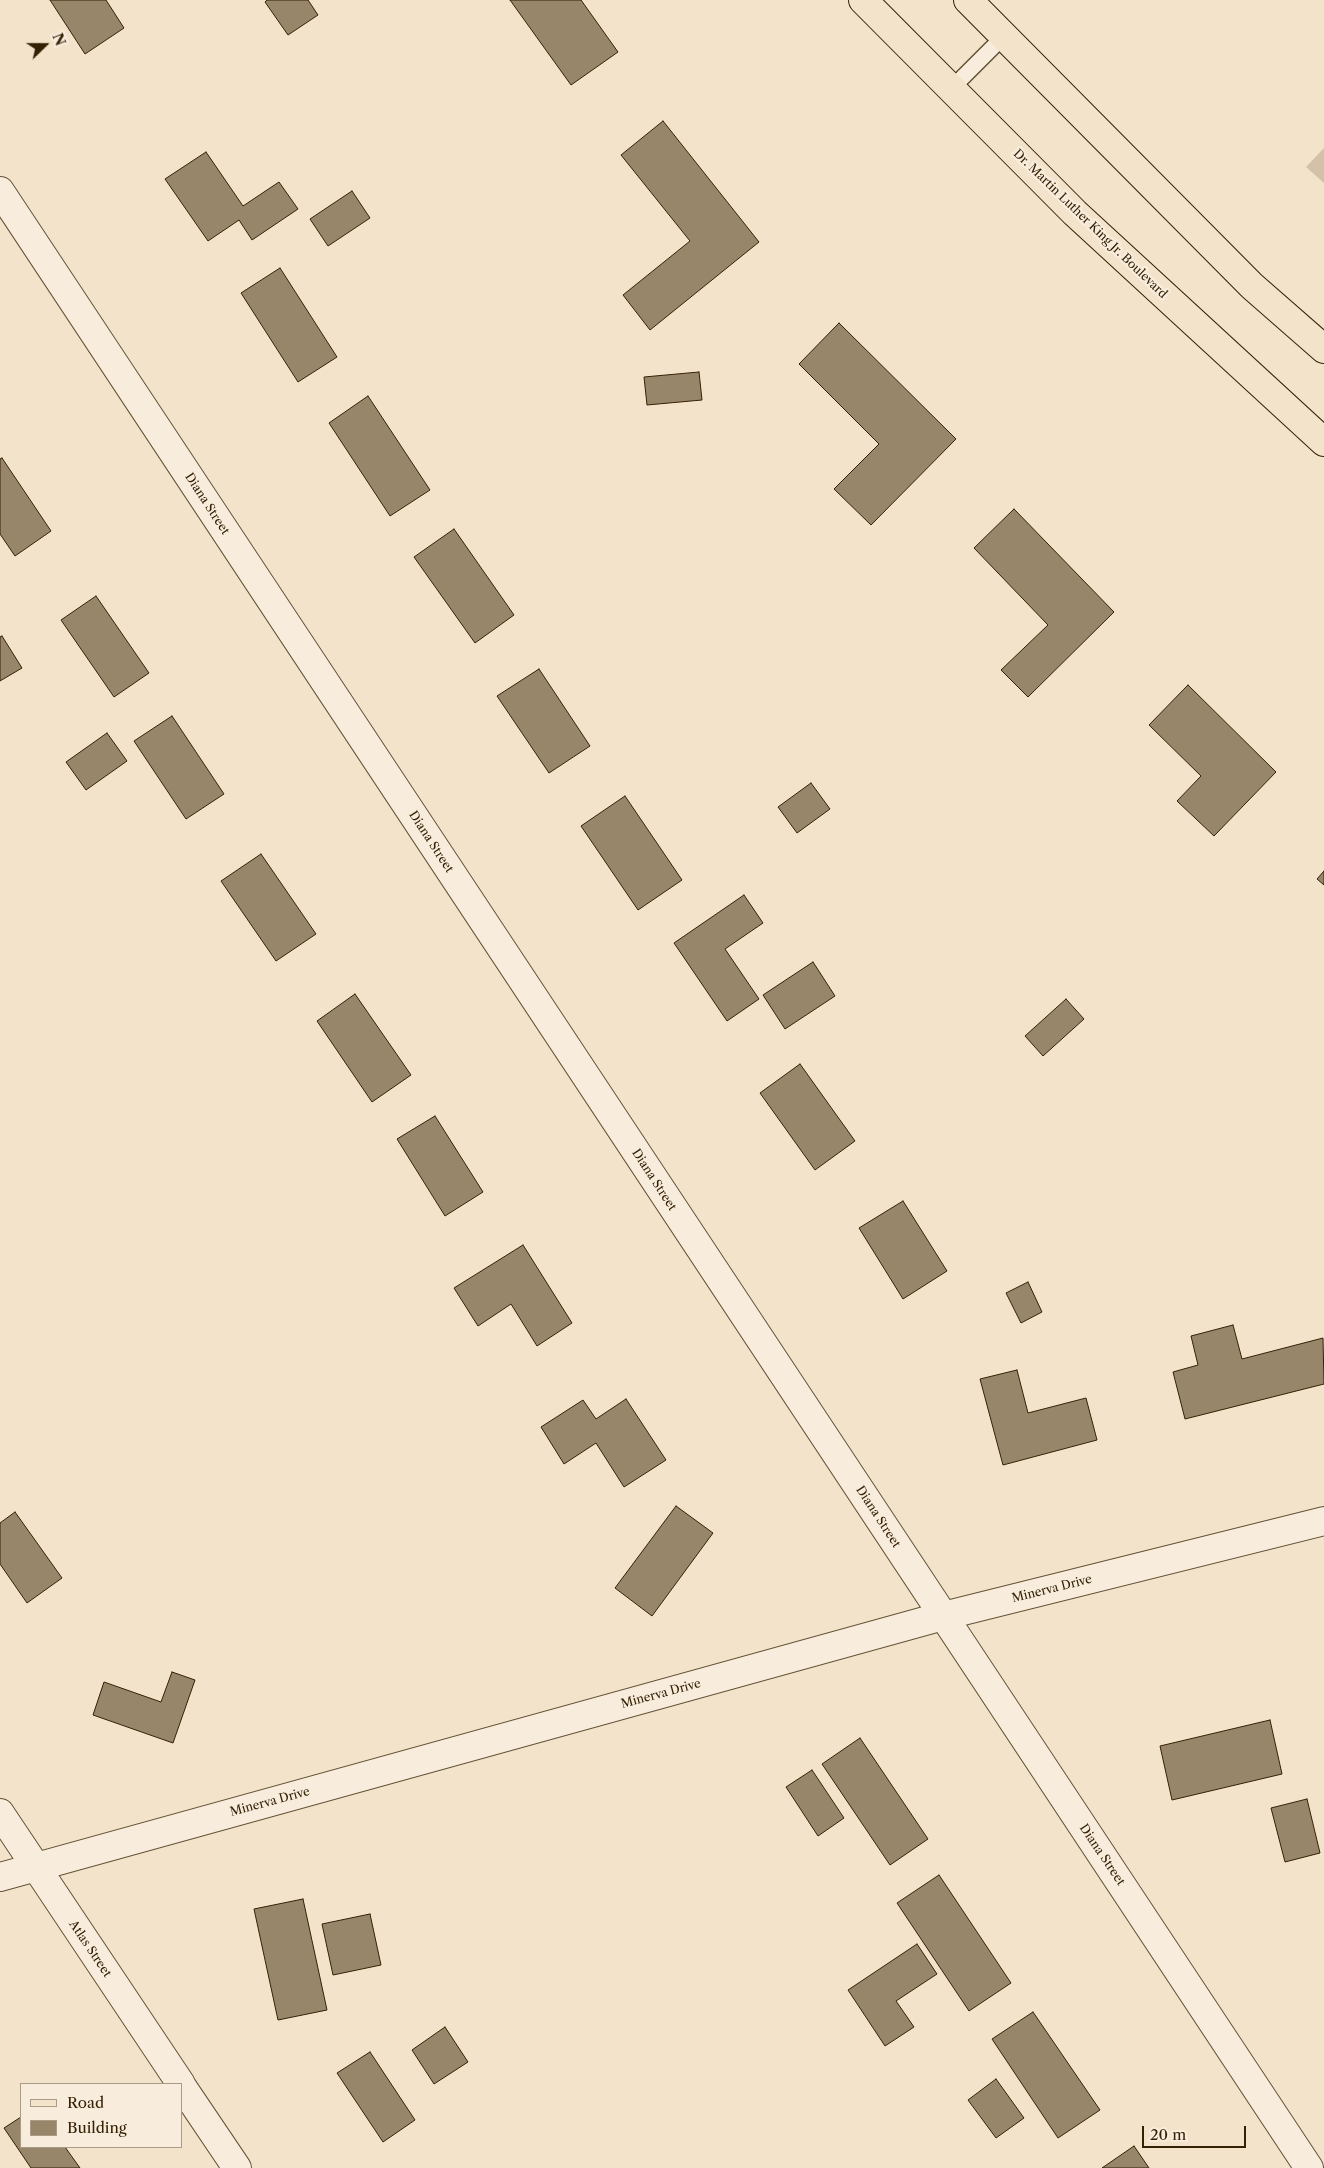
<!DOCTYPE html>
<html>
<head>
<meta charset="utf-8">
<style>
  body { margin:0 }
  #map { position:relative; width:1324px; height:2168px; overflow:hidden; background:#f4e3cb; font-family:"Libre Caslon Text",serif }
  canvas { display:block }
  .legend { position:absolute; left:20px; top:2083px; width:162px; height:65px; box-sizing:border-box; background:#f8eddd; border:1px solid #aa9b86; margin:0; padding:6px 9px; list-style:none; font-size:15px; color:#342104 }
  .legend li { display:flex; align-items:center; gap:10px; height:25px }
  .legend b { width:25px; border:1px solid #aa9b86 }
  .north { position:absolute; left:20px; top:20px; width:50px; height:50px; -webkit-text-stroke:4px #f8eddd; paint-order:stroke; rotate:68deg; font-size:14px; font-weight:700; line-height:20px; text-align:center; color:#342104 }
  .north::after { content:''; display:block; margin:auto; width:18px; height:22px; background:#342104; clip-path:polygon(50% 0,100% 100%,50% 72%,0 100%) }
  .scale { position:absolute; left:1142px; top:2126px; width:104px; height:22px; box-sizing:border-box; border:2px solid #342104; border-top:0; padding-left:6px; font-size:15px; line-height:18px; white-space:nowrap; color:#342104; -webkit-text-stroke:4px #f8eddd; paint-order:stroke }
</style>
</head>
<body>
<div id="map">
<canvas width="1324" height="2168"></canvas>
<ul class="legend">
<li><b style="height:6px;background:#f4e3cb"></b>Road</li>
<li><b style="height:14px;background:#98866b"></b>Building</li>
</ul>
<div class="north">N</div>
<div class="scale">20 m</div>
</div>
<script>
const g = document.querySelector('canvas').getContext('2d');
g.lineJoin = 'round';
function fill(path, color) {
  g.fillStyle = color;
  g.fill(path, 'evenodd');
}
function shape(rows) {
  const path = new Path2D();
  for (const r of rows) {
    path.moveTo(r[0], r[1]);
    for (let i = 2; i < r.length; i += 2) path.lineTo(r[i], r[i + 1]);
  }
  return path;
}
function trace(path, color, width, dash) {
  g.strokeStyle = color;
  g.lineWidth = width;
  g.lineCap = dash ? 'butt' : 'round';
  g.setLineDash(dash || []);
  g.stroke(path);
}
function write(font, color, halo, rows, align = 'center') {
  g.font = font + ' "Libre Caslon Text",serif';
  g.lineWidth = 4.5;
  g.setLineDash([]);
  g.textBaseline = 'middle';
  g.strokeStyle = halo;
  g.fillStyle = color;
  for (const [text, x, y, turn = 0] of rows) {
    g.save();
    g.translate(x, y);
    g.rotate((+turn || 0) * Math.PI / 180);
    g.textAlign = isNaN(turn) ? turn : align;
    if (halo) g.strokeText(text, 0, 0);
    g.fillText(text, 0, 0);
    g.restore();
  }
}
const green = shape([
  [1324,148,1324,183,1306,167]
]);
const building = shape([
  [50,0,106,0,124,28,85,54,50,0],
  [267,0,308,0,318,15,288,35,265,2,267,0],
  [510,0,581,0,618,52,571,85,510,0],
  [663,121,759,242,650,330,623,295,690,241,621,155,663,121],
  [206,152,243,206,279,182,298,209,252,240,239,220,208,241,165,179,206,152],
  [352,191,370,218,328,246,310,219,352,191],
  [280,268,337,357,298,382,241,293,280,268],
  [839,323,956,439,871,525,834,489,879,444,799,364,839,323],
  [699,372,702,400,647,405,644,377,699,372],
  [368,396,430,490,390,516,329,423,368,396],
  [2,458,51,531,15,556,0,534,0,459,2,458],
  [1014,509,1114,612,1028,697,1001,670,1048,625,974,548,1014,509],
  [454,529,514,615,475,643,414,557,454,529],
  [96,596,149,673,114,697,61,620,96,596],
  [2,636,22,668,0,681,0,637,2,636],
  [539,669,590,746,549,773,497,696,539,669],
  [1188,685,1276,772,1214,836,1177,801,1201,776,1149,725,1188,685],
  [172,716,224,794,186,819,134,741,172,716],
  [107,733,127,761,86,790,66,762,107,733],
  [811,783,830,809,797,833,778,807,811,783],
  [625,796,682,880,638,910,581,826,625,796],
  [261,854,316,934,276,961,221,881,261,854],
  [1324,871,1324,885,1317,879,1324,871],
  [744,895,763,923,725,949,759,999,727,1021,674,943,744,895],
  [813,962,835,996,785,1029,763,995,813,962],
  [355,994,411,1075,372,1102,317,1021,355,994],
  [1066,999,1084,1019,1043,1056,1025,1036,1066,999],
  [800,1064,855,1141,815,1170,760,1093,800,1064],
  [435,1116,483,1192,445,1216,397,1139,435,1116],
  [903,1201,947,1271,903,1299,859,1228,903,1201],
  [523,1245,572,1323,537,1346,511,1304,478,1326,454,1288,523,1245],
  [1028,1282,1042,1312,1021,1323,1006,1293,1028,1282],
  [1233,1325,1242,1359,1323,1338,1324,1384,1185,1419,1173,1372,1198,1365,1191,1336,1233,1325],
  [1017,1370,1028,1413,1086,1398,1097,1440,1003,1465,980,1379,1017,1370],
  [626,1399,666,1460,624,1487,596,1443,564,1464,541,1427,583,1400,596,1419,626,1399],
  [676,1506,713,1533,652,1616,615,1588,676,1506],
  [15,1512,62,1578,27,1603,0,1564,0,1523,15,1512],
  [172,1672,195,1680,173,1743,93,1715,104,1682,161,1702,172,1672],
  [1270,1720,1282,1774,1172,1800,1160,1746,1270,1720],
  [860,1738,928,1839,890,1865,822,1764,860,1738],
  [812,1770,844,1818,818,1836,786,1787,812,1770],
  [1307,1799,1320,1853,1285,1862,1271,1808,1307,1799],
  [939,1875,1011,1983,969,2011,897,1903,939,1875],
  [303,1899,327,2010,278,2020,254,1909,303,1899],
  [370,1914,381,1965,333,1975,322,1924,370,1914],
  [917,1944,937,1974,896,2001,914,2027,885,2046,848,1990,917,1944],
  [1033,2012,1100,2110,1058,2138,992,2039,1033,2012],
  [445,2027,468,2062,434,2084,412,2050,445,2027],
  [370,2052,415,2120,383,2142,337,2073,370,2052],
  [996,2079,1024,2118,996,2138,968,2100,996,2079],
  [21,2117,21,2147,65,2147,80,2168,31,2168,4,2128,21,2117],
  [1134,2146,1149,2168,1102,2168,1134,2146]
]);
const service = shape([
  [951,89,1003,37]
]);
const minor = shape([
  [0,191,1309,2168],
  [0,1813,181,2084],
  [181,2085,237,2168]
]);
const tertiary = shape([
  [0,1877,943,1616,1324,1521]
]);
const primary = shape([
  [863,0,1075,213,1324,442],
  [968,0,1252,286,1324,349]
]);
const streetNames = [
  ["Dr. Martin Luther King Jr. Boulevard",1090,224,44],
  ["Diana Street",207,504,57],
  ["Diana Street",431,842,57],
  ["Diana Street",654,1180,57],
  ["Diana Street",878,1517,57],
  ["Minerva Drive",1052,1589,-14],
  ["Minerva Drive",661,1694,-15],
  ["Minerva Drive",270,1802,-15],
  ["Diana Street",1102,1855,56],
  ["Atlas Street",90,1949,56]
];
fill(green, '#d3c2a9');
fill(building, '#98866b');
trace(building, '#342104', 1);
trace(service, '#645236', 18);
trace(minor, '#645236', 30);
trace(tertiary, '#645236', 30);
trace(primary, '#342104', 30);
trace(service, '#f8eddd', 15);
trace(minor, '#f8eddd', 28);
trace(tertiary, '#f8eddd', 28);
trace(primary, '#f4e3cb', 28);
write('12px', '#342104', '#f8eddd', streetNames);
</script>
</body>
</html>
